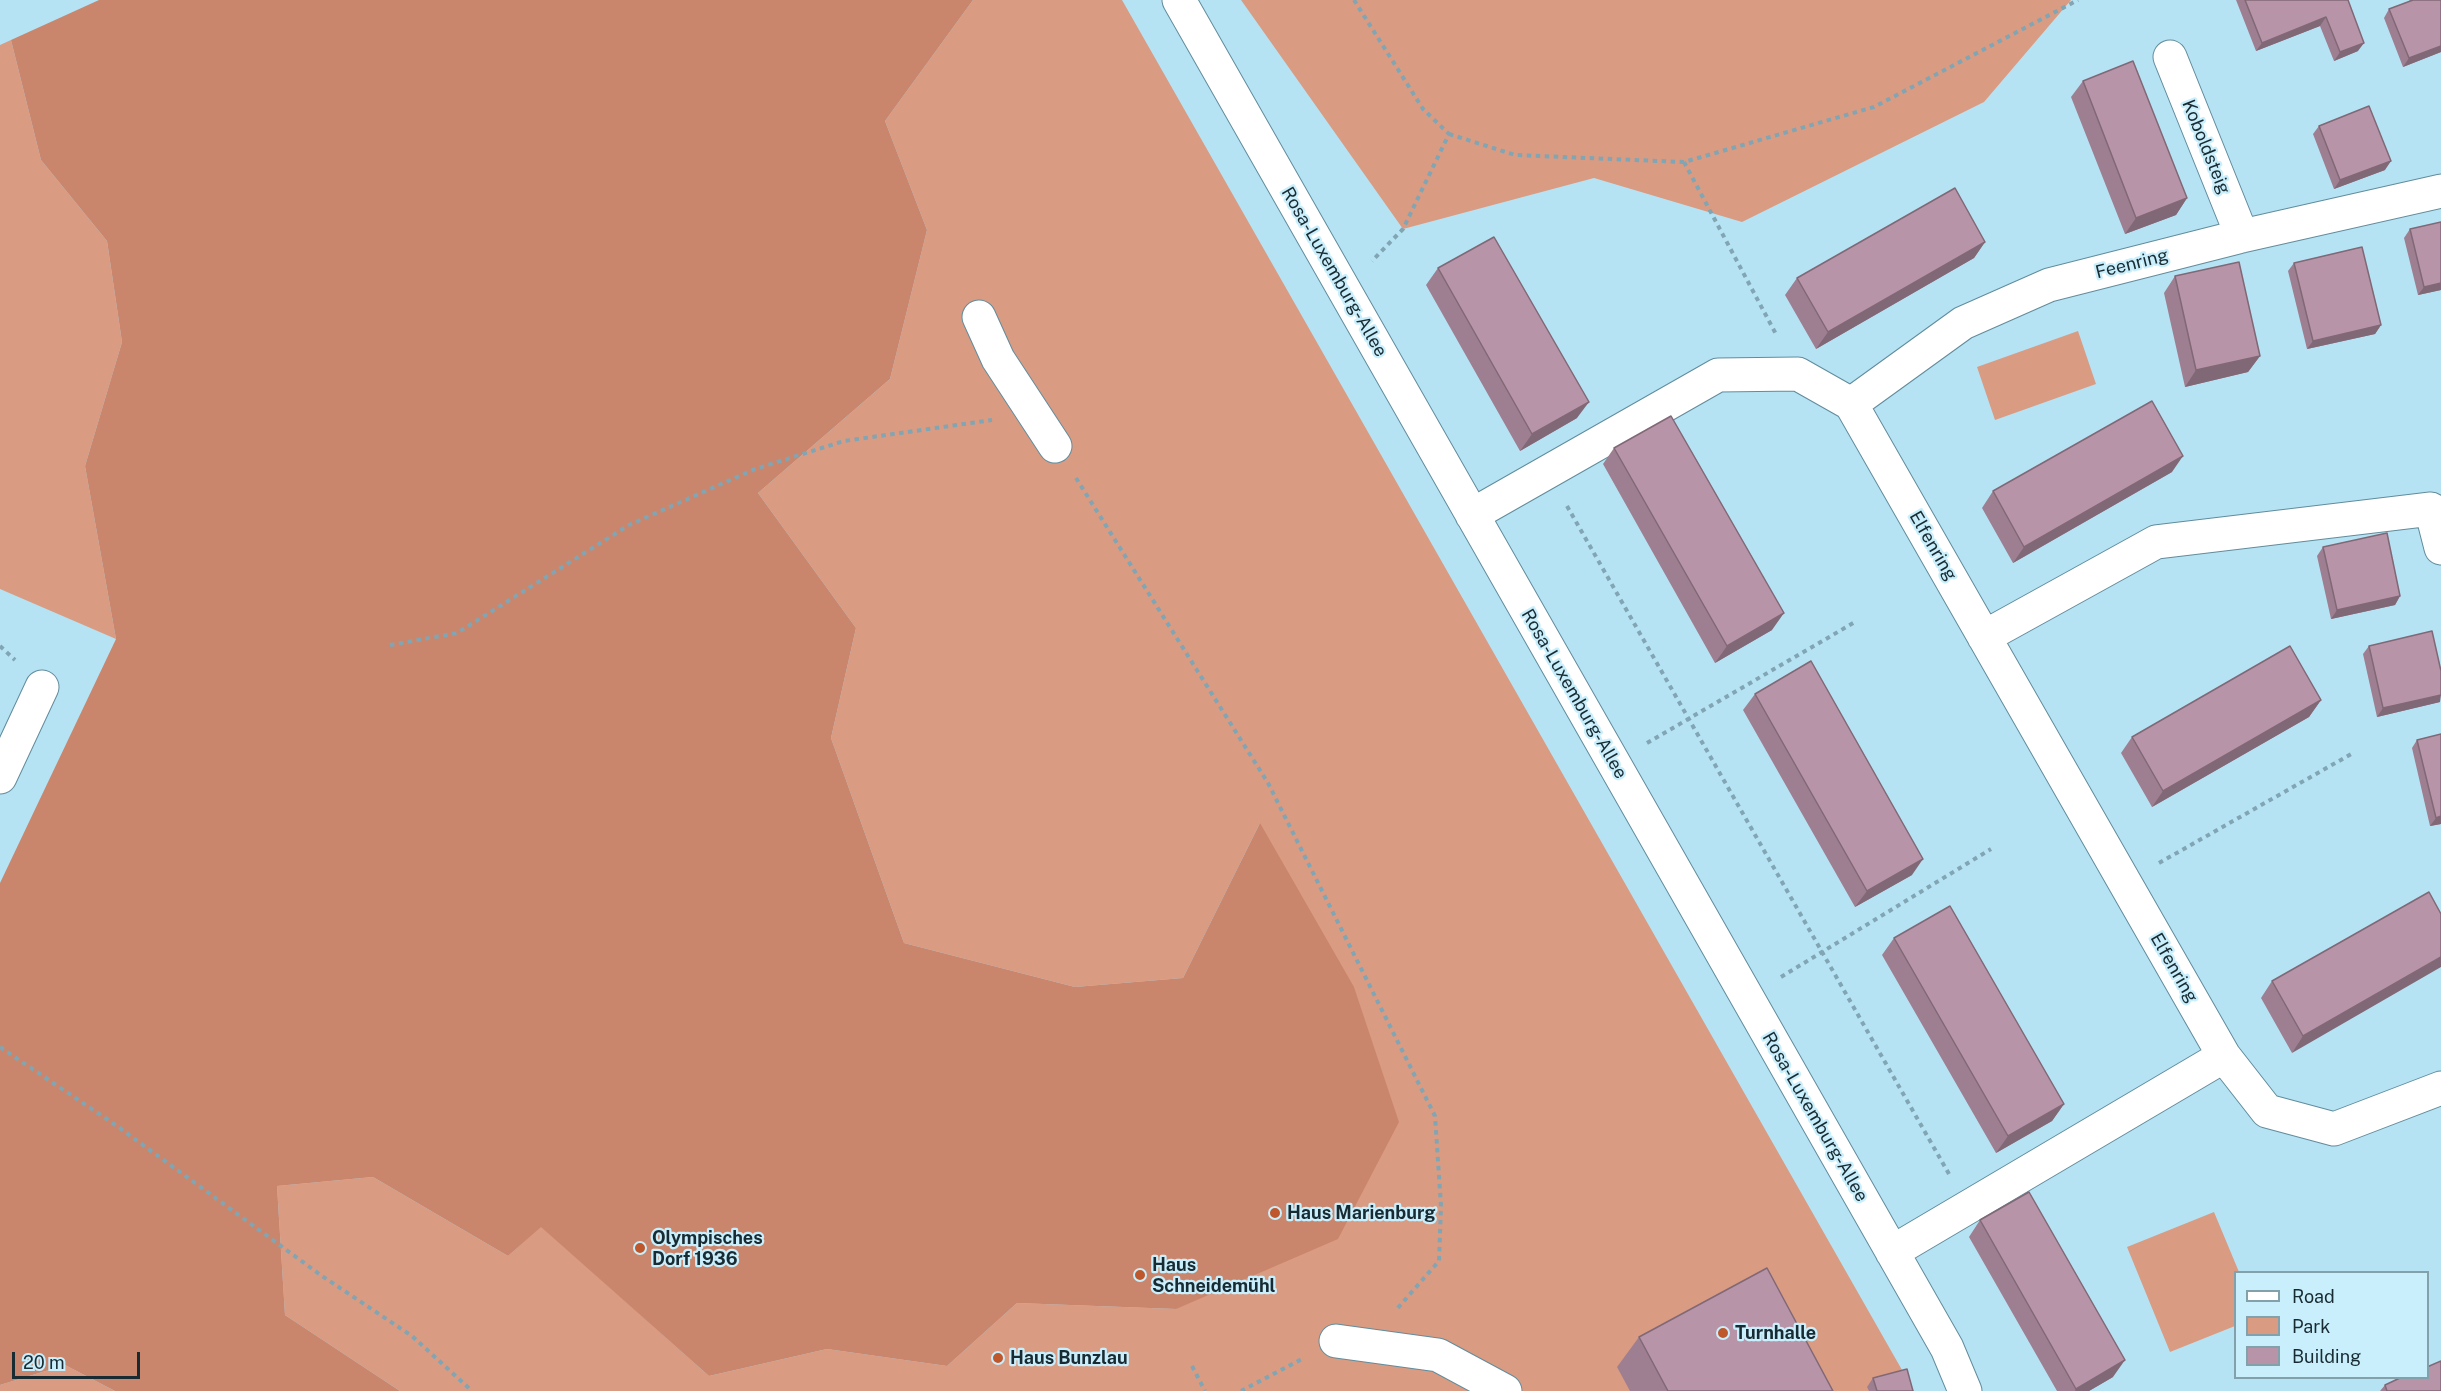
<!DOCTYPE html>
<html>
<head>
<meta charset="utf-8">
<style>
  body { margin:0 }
  #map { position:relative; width:2441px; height:1391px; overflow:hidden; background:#b5e3f4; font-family:"Public Sans",sans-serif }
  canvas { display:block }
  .legend { position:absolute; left:2234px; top:1271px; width:195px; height:108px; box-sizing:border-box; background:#caeffc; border:2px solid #83a1ab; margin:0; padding:8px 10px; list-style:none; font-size:18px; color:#192b32 }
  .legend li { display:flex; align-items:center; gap:12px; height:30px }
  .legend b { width:30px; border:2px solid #83a1ab }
  .scale { position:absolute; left:12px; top:1352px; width:128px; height:27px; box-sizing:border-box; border:3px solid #192b32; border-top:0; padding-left:8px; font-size:18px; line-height:21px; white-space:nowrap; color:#192b32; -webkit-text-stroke:4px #caeffc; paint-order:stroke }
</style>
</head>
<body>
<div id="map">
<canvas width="2441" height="1391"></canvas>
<ul class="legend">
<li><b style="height:8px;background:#fff"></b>Road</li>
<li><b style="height:16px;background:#da9b83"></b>Park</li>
<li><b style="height:16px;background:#b894a9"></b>Building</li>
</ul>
<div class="scale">20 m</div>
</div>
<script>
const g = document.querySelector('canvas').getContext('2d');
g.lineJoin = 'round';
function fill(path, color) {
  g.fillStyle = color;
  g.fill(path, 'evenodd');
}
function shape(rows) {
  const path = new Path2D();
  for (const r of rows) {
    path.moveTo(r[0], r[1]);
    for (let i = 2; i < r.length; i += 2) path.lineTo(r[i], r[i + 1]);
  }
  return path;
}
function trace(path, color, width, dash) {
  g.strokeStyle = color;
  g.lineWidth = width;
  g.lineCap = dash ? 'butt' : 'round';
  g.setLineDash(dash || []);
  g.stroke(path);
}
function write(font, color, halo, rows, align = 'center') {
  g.font = font + ' "Public Sans",sans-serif';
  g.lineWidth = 4.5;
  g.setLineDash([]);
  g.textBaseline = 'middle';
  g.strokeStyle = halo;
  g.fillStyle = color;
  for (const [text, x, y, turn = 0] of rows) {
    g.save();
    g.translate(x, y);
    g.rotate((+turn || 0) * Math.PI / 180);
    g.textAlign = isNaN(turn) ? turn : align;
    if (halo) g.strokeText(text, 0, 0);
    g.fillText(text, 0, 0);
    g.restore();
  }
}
const green = shape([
  [973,0,1122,0,1914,1391,400,1391,285,1315,277,1186,373,1177,508,1256,541,1226,709,1376,827,1349,947,1366,1017,1303,1176,1309,1260,823,1183,978,1075,987,904,943,831,738,856,628,758,493,890,379,927,230,885,121],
  [1241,0,2071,0,1984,102,1742,222,1594,178,1403,229],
  [11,40,41,160,107,241,122,342,85,466,116,639,0,589,0,45],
  [2078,331,2096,384,1995,420,1977,367],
  [2214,1212,2239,1272,2236,1272,2235,1326,2170,1352,2127,1247],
  [65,1365,115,1391,0,1391,0,1385]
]);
const forest = shape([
  [99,0,973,0,885,121,927,230,890,379,758,493,856,628,831,738,904,943,1075,987,1183,978,1260,823,1354,987,1399,1122,1338,1239,1176,1309,1017,1303,947,1366,827,1349,709,1376,541,1227,508,1256,373,1177,277,1186,285,1315,400,1391,115,1391,65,1365,0,1385,0,883,116,639,85,466,122,342,107,241,41,160,11,40]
]);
const path = shape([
  [1354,0,1423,109,1449,134,1403,229,1372,261],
  [1449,134,1515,155,1684,162,1874,107,2078,0],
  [1684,162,1777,336],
  [1076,478,1268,783,1435,1116,1441,1206,1439,1261,1396,1310],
  [1567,506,1949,1174],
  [390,645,457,633,629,525,755,469,844,441,992,420],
  [0,646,15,660],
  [1647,743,1855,622],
  [2159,863,2353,753],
  [1781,977,1991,849],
  [0,1047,117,1126,322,1276,412,1336,472,1391],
  [1192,1366,1205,1391],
  [1241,1391,1302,1359]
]);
const minor = shape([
  [1179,0,1947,1348,1965,1391],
  [2170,57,2242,236],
  [979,317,998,359,1055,446],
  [1851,404,1963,323,2049,285,2242,236,2441,191],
  [1472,515,1718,375,1798,374,1851,404,2224,1056,1892,1252],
  [1984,637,2156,542,2431,509,2441,548],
  [0,777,42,687],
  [2224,1056,2267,1111,2334,1129,2441,1088],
  [1336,1341,1438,1355,1505,1391]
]);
const wall = shape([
  [2236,0,2348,0,2358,51,2334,61,2320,26,2256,51],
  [2409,0,2441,0,2441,52,2403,67,2384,18,2389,9,2410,1],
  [2083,81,2187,198,2176,215,2125,234,2071,97],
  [2319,126,2385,170,2334,189,2313,134],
  [2410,229,2441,290,2418,295,2404,238],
  [1985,242,1974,258,1816,349,1785,295,1797,278],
  [2294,263,2381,325,2375,334,2307,349,2288,271],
  [1438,268,1577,418,1520,451,1426,285],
  [2175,276,2260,356,2248,372,2185,387,2164,293],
  [1614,448,1772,630,1715,663,1603,464],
  [2172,472,2013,563,1982,508,1993,491],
  [2323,547,2400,596,2395,605,2331,619,2317,556],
  [2369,646,2440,702,2377,717,2363,654],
  [1755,694,1912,875,1855,907,1743,710],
  [2321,700,2309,717,2152,807,2121,753,2132,737],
  [2441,734,2441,824,2430,826,2412,748,2417,740],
  [2429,892,2292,1053,2261,998,2272,981],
  [1894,938,2064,1104,2052,1121,1996,1153,1882,955],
  [1980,1220,2113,1377,2089,1391,2057,1391,1969,1237],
  [1639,1337,1833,1391,1630,1391,1617,1367],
  [1873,1378,1913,1391,1869,1391,1867,1387],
  [2385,1385,2441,1391,2380,1391]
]);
const shadedWall = shape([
  [2326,17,2320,26,2256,51,2262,43],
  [2364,43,2358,51,2334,61,2340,52],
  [2441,46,2441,52,2403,67,2409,58],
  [2391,161,2385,170,2334,189,2340,180],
  [2187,198,2176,215,2125,234,2136,218],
  [1985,242,1974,258,1816,349,1828,332],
  [2441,283,2441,290,2418,295,2424,287],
  [2381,325,2375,334,2307,349,2313,341],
  [2260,356,2248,372,2185,387,2196,370],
  [1589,402,1577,418,1520,451,1532,434],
  [2183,456,2172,472,2013,563,2024,547],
  [2400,596,2395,605,2331,619,2337,610],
  [1784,613,1772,630,1715,663,1727,646],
  [2441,695,2440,702,2377,717,2383,708],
  [2321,700,2309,717,2152,807,2163,791],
  [2441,816,2441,824,2430,826,2436,818],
  [1923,859,1912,875,1855,907,1867,891],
  [2441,957,2441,967,2292,1053,2303,1036],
  [2064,1104,2052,1121,1996,1153,2008,1136],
  [2125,1360,2113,1377,2089,1391,2075,1391,2076,1389]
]);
const building = shape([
  [2245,0,2348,0,2364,43,2340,52,2326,17,2262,43,2245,0],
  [2413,0,2441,0,2441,46,2409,58,2389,9,2413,0],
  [2133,61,2187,198,2136,218,2083,81,2133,61],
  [2369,106,2391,161,2340,180,2319,126,2369,106],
  [1955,188,1985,242,1828,332,1797,278,1955,188],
  [2441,222,2441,283,2424,287,2410,229,2441,222],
  [1494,237,1589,402,1532,434,1438,268,1494,237],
  [2362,247,2381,325,2313,341,2294,263,2362,247],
  [2239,262,2260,356,2196,370,2175,276,2239,262],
  [2152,401,2183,456,2024,547,1993,491,2152,401],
  [1671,416,1784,613,1727,646,1614,448,1671,416],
  [2387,533,2400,596,2337,610,2323,547,2387,533],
  [2432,631,2441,671,2441,695,2383,708,2369,646,2432,631],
  [2290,646,2321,700,2163,791,2132,737,2290,646],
  [1811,661,1923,859,1867,891,1755,694,1811,661],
  [2441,734,2441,816,2436,818,2417,740,2441,734],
  [2429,892,2441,914,2441,957,2303,1036,2272,981,2429,892],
  [1950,906,2064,1104,2008,1136,1894,938,1950,906],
  [2029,1192,2125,1360,2076,1389,1980,1220,2029,1192],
  [1767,1268,1833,1391,1668,1391,1639,1337,1767,1268],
  [2441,1361,2441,1391,2387,1391,2385,1385,2402,1377,2427,1377,2427,1367,2441,1361],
  [1907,1369,1913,1391,1877,1391,1873,1378,1907,1369]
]);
const markers = [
  [1275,1213,6,"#be572c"],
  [640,1248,6,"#be572c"],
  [1140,1275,6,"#be572c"],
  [1723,1333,6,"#be572c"],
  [998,1358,6,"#be572c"]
];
const streetNames = [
  ["Koboldsteig",2206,147,68],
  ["Feenring",2132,264,-14],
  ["Rosa-Luxemburg-Allee",1334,272,60],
  ["Elfenring",1933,546,60],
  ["Rosa-Luxemburg-Allee",1574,694,60],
  ["Elfenring",2174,968,60],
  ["Rosa-Luxemburg-Allee",1815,1117,60]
];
const poiNames = [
  ["Haus Marienburg",1287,1213],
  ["Olympisches",652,1238],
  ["Dorf 1936",652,1259],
  ["Haus",1152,1265],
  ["Schneidemühl",1152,1286],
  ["Turnhalle",1735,1333],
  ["Haus Bunzlau",1010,1358]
];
fill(green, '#da9b83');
fill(forest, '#ca866c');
trace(minor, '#618c9c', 35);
trace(path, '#81a5b3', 4, [4.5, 4.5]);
trace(minor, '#fff', 33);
fill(wall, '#9e7f91');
fill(shadedWall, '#816876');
fill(building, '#b894a9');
trace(building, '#816876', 1.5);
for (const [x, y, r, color] of markers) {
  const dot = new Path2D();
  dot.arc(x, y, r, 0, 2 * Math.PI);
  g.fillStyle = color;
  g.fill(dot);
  trace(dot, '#caeffc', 2);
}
write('18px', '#192b32', '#caeffc', streetNames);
write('bold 18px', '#192b32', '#caeffc', poiNames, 'left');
</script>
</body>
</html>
